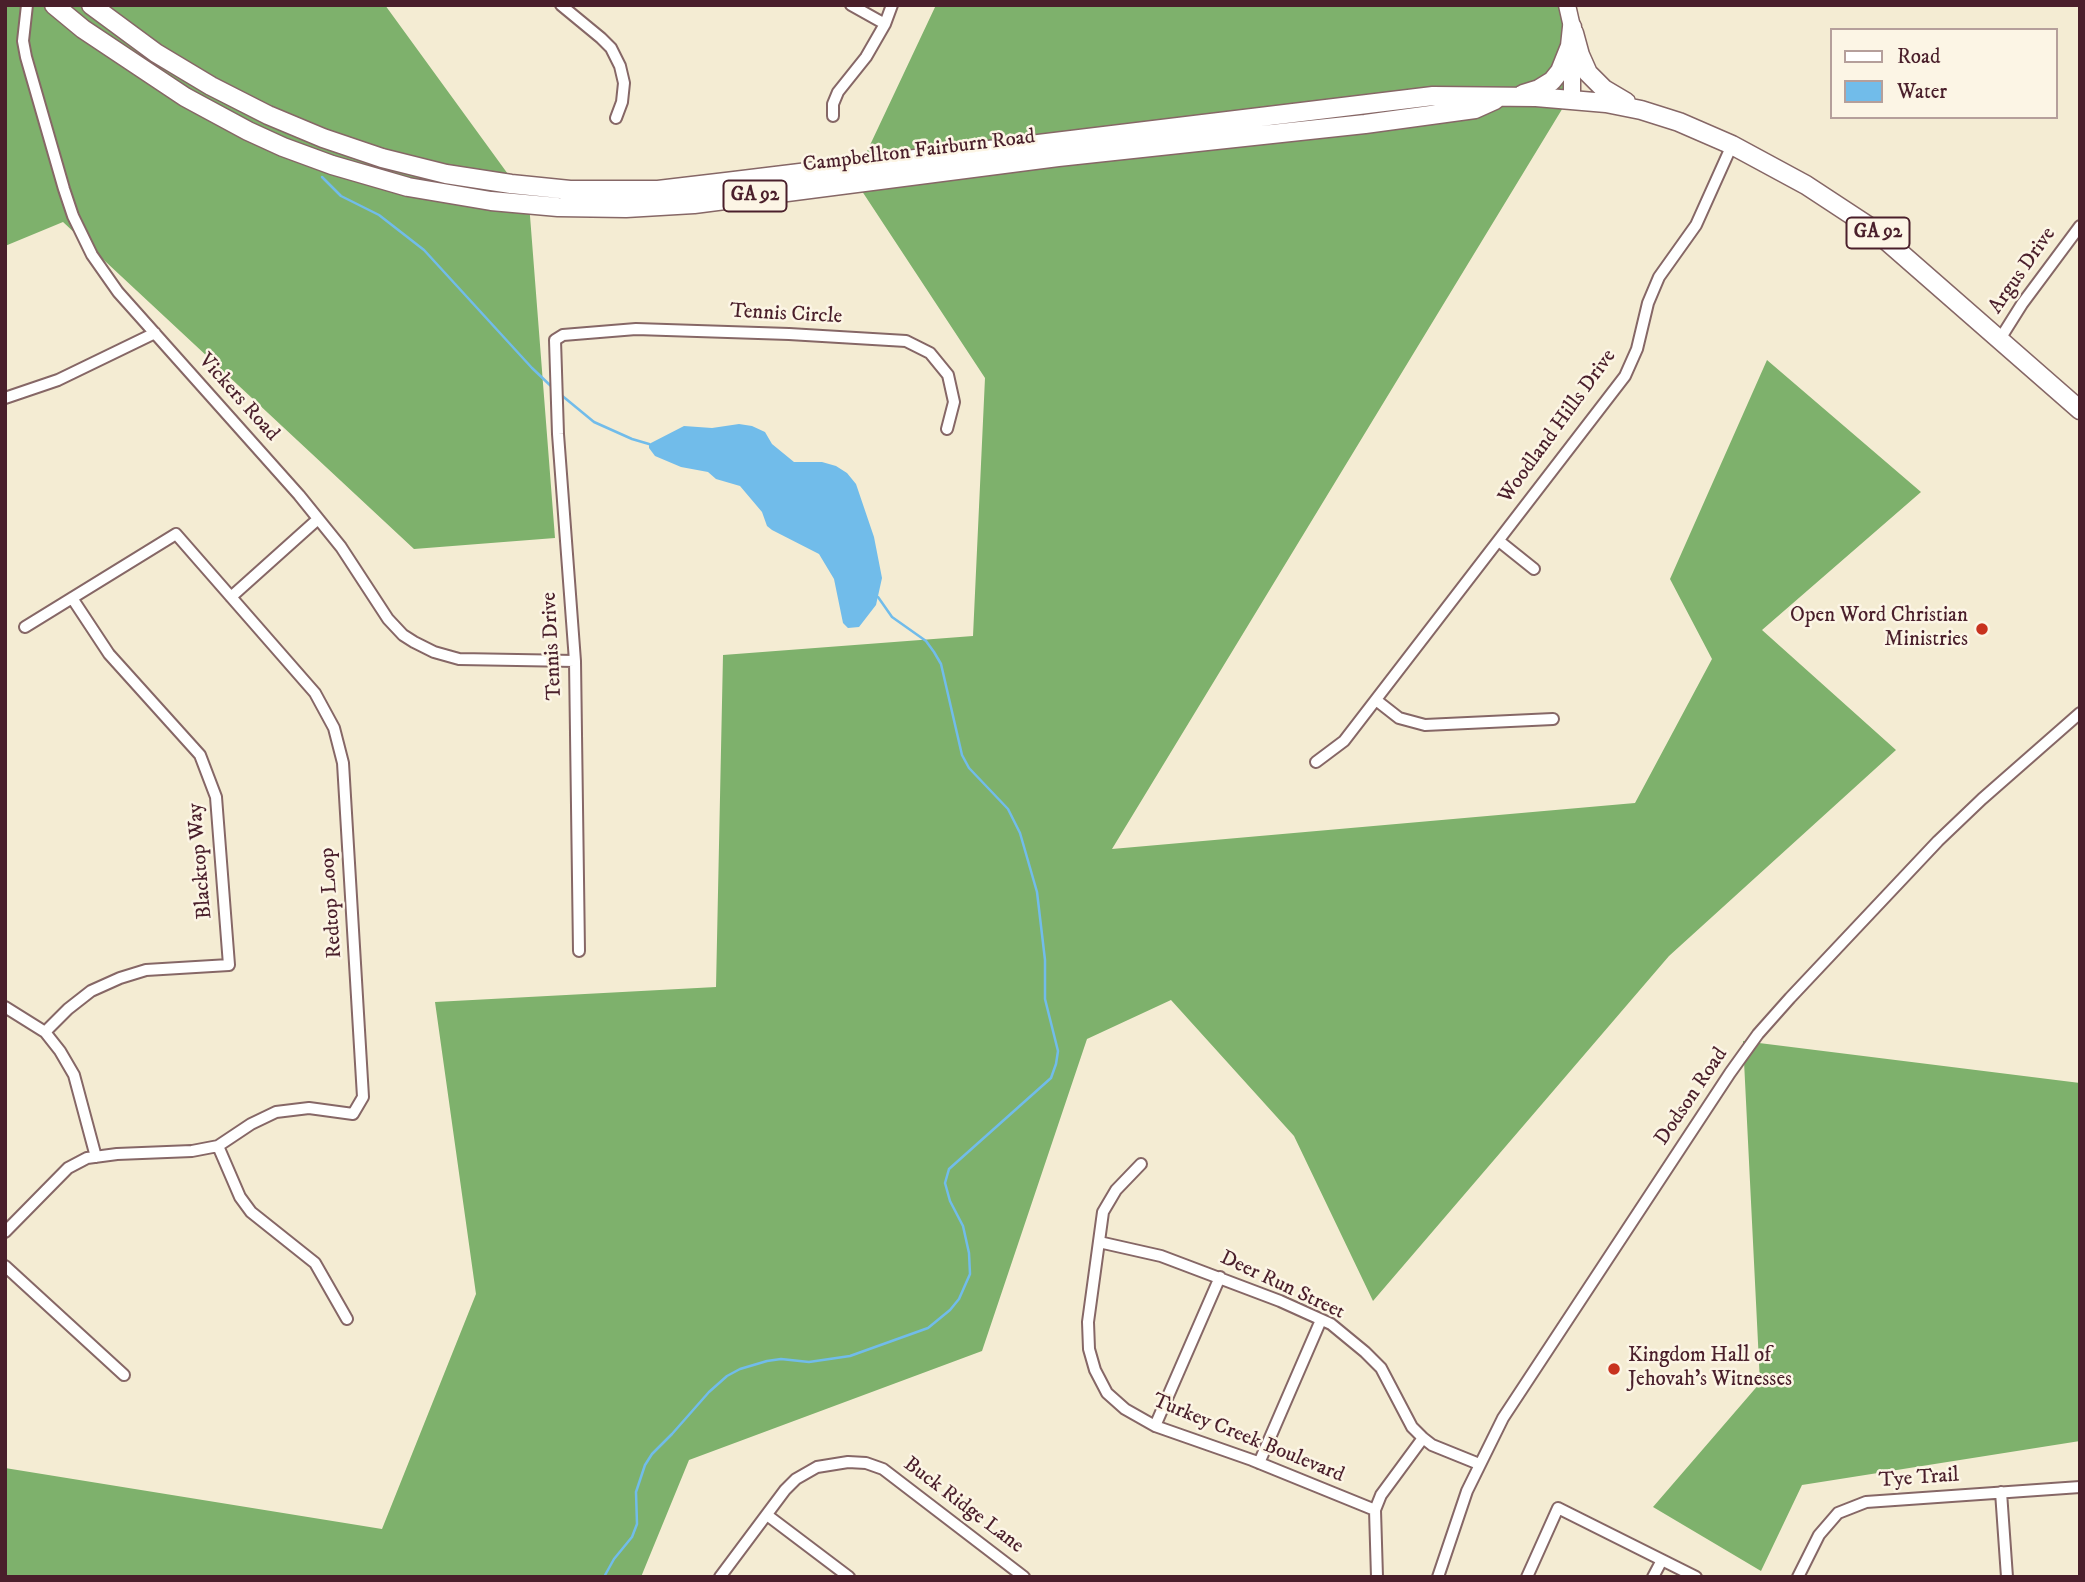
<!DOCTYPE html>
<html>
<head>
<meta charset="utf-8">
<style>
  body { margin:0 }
  #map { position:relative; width:2085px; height:1582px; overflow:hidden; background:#f4ecd3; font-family:"IM FELL DW Pica",serif }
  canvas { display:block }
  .frame { position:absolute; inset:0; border:7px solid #4a1f2b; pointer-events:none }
  .legend { position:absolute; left:1830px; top:28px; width:228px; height:91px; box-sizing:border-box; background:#fcf5e5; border:2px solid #b59f9b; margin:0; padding:9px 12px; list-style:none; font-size:21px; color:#4a1f2b }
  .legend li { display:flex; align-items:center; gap:14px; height:35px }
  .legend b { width:35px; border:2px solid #b59f9b }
</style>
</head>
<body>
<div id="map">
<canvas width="2085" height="1582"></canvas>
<div class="frame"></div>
<ul class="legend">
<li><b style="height:9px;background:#fff"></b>Road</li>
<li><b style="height:19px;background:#71bcea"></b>Water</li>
</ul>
</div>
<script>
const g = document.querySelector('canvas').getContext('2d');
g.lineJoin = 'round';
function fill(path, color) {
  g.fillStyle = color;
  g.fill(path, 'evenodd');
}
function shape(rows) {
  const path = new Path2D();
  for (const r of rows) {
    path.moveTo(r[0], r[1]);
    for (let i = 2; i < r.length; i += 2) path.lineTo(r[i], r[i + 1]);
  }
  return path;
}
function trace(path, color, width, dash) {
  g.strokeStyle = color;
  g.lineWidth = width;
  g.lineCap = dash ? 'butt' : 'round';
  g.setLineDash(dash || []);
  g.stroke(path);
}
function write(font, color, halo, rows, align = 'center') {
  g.font = font + ' "IM FELL DW Pica",serif';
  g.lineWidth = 5;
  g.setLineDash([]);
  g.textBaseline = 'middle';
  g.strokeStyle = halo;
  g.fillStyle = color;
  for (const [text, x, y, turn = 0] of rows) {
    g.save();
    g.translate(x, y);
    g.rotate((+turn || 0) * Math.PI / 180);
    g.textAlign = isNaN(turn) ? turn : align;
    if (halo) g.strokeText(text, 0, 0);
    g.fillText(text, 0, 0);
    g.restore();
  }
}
const forest = shape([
  [5,5,385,5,529,203,555,538,414,549,63,222,5,246],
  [936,5,1559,5,1570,37,1564,106,1112,849,1635,803,1712,659,1670,579,1767,360,1921,492,1762,630,1896,750,1669,956,1373,1301,1294,1136,1171,1000,1087,1039,982,1351,689,1460,641,1577,5,1577,5,1468,382,1529,476,1294,435,1002,716,987,723,655,973,636,985,378,854,179],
  [1743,1041,2080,1083,2080,1441,1802,1485,1761,1571,1653,1507,1760,1383]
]);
const water = shape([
  [739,424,752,426,765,432,772,444,794,462,822,462,836,466,847,473,856,484,874,537,882,578,876,605,859,627,848,628,843,623,834,579,819,554,772,530,767,526,762,512,740,486,716,479,708,472,681,467,655,456,649,448,649,444,684,426,712,428]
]);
const stream = shape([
  [322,177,341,196,379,215,424,250,532,368,553,388],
  [560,394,594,422,632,439,649,444],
  [604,1577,614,1559,632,1537,637,1524,636,1492,645,1465,652,1454,672,1434,709,1392,727,1376,740,1369,767,1361,781,1359,809,1362,850,1356,928,1328,950,1310,959,1299,970,1274,969,1253,963,1226,950,1201,945,1183,949,1169,1051,1078,1056,1064,1058,1051,1045,999,1045,960,1037,892,1020,833,1008,809,969,768,962,755,941,664,934,652,926,641,892,617,878,597]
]);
const minor = shape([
  [27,5,23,41,26,57,64,189,73,216,92,255,118,292,299,495,341,547,388,619,403,635,414,642,434,652,459,659,575,661],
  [561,5,601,38,611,48,620,66,624,83,622,102,616,118],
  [851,5,885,24],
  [833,116,833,104,838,92,866,57,885,24,892,5],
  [2000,339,2022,304,2080,226],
  [5,398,58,380,155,333],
  [1499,541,1534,569],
  [231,597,318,519],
  [1376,700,1399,718,1425,725,1553,719],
  [1316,762,1344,741,1625,376,1637,349,1648,303,1659,277,1696,225,1732,145],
  [579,951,575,661,558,434,555,340,563,335,636,329,789,334,906,341,930,353,948,375,954,402,947,429],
  [5,1007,45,1032,60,1051,74,1075,96,1157],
  [45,1032,68,1009,91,991,120,978,146,970,229,965,216,797,200,755,109,654,72,598],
  [218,1146,240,1197,251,1212,315,1263,347,1319],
  [1141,1164,1116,1190,1103,1212,1088,1322,1089,1349,1095,1370,1107,1393,1125,1409,1155,1426,1252,1460,1375,1510],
  [5,1232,68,1168,87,1158,117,1154,192,1151,218,1146,251,1124,276,1112,309,1108,353,1114,363,1097,343,763,334,728,315,693,176,534,25,627],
  [1099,1242,1161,1256,1280,1301,1331,1324,1365,1352,1381,1368,1412,1427,1423,1438,1432,1445,1479,1464],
  [5,1266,124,1375],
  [1155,1426,1220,1277],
  [1259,1463,1321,1320],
  [2001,1492,2007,1577],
  [767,1515,849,1577],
  [720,1577,785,1490,796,1479,817,1467,848,1462,866,1463,883,1469,1024,1577],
  [1377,1577,1375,1510,1381,1495,1423,1438],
  [1438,1577,1467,1491,1503,1418,1730,1073,1758,1034,1790,998,1938,841,1982,799,2080,713],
  [1527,1577,1558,1508,1696,1577],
  [1653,1577,1662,1560],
  [1798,1577,1819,1535,1838,1513,1866,1502,2080,1487]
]);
const secondary = shape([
  [1567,5,1572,27,1572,99]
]);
const primary = shape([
  [54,5,83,29,185,97,248,131,283,147,332,165,408,187,491,201,558,207,626,208,694,204,1058,157,1365,124,1475,109,1495,100],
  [91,5,156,53,211,86,268,115,323,138,382,158,446,174,511,184,570,190,658,190,726,182,1433,96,1536,97,1606,103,1641,110,1679,122,1732,145,1806,185,1873,229,2080,410],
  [1574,33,1580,55,1588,73,1604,89,1626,102],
  [1523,94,1539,89,1552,81,1560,71,1570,46,1572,27]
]);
const markers = [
  [1982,629,7,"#c8321e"],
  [1614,1369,7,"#c8321e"]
];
const shields = [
  [755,196,63],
  [1878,233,63]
];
const shieldNames = [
  ["GA 92",755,196],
  ["GA 92",1878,233]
];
const streetNames = [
  ["Campbellton Fairburn Road",919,152,-7],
  ["Argus Drive",2023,271,-55],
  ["Tennis Circle",786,315,3],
  ["Vickers Road",238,398,48],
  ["Woodland Hills Drive",1558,427,-54],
  ["Tennis Drive",553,646,-93],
  ["Blacktop Way",201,861,-95],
  ["Redtop Loop",332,903,-94],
  ["Dodson Road",1692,1097,-56],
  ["Deer Run Street",1282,1286,25],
  ["Turkey Creek Boulevard",1248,1439,22],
  ["Tye Trail",1919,1479,-4],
  ["Buck Ridge Lane",963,1506,37]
];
const poiNames = [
  ["Open Word Christian",1968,617],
  ["Ministries",1968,641],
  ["Kingdom Hall of",1628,1357,"left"],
  ["Jehovah’s Witnesses",1628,1381,"left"]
];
fill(forest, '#7eb16c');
fill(water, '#71bcea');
trace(stream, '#71bcea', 2.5);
trace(minor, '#866766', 14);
trace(secondary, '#866766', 19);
trace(primary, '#866766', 21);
trace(minor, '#fff', 10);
trace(secondary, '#fff', 16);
trace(primary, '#fff', 18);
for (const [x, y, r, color] of markers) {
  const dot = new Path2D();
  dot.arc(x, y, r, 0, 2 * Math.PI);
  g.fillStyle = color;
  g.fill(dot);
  trace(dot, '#fcf5e5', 2.5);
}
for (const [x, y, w] of shields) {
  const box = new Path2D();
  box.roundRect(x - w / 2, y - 15.5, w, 31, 5);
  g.fillStyle = '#fcf5e5';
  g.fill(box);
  trace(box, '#4a1f2b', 2);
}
write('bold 19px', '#4a1f2b', null, shieldNames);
write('21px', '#4a1f2b', '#fcf5e5', streetNames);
write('21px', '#4a1f2b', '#fcf5e5', poiNames, 'right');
</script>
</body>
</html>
